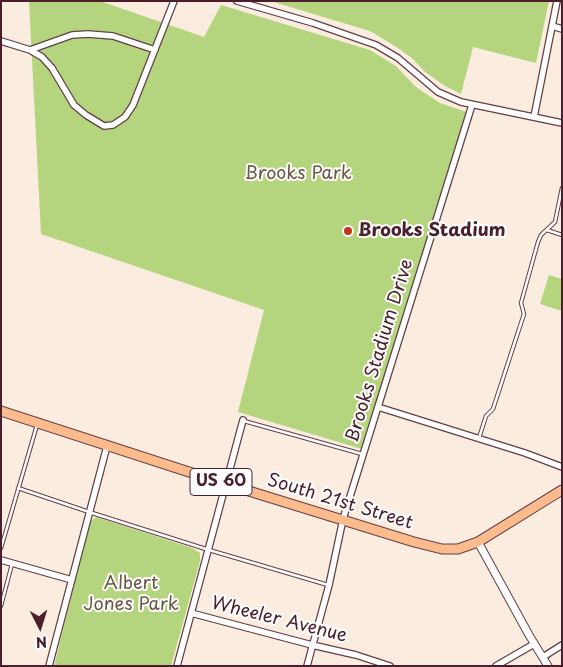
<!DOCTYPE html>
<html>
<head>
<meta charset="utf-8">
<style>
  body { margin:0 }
  #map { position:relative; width:563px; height:667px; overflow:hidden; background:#faeddf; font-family:"Playpen Sans",sans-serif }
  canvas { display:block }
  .frame { position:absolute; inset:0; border:2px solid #4a1f2b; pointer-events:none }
  .north { position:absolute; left:15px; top:602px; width:50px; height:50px; -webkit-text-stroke:4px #fff; paint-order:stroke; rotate:175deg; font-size:14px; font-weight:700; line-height:20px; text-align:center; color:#4a1f2b }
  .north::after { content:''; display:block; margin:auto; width:18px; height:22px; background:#4a1f2b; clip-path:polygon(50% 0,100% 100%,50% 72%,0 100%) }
</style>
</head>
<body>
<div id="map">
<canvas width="563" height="667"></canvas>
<div class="frame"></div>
<div class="north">N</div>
</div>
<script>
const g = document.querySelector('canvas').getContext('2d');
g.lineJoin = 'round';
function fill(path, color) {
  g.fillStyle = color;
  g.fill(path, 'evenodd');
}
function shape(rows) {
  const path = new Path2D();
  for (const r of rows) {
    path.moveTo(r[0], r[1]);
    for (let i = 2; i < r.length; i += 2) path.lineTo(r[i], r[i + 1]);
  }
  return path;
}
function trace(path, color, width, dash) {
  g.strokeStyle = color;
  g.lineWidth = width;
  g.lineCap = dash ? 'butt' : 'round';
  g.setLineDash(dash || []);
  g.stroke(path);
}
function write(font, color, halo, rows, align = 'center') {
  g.font = font + ' "Playpen Sans",sans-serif';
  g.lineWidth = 4;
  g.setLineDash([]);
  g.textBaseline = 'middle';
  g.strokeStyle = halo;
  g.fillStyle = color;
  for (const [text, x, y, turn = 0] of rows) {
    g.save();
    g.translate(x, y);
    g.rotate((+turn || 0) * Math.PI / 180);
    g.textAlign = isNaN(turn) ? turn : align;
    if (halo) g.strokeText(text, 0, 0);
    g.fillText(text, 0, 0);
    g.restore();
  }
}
const green = shape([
  [29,1,100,1,204,37,221,5,370,50,396,66,416,87,440,103,467,112,362,449,238,412,264,310,41,234],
  [270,1,549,1,536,63,473,47,461,94,445,86,425,72,413,59,398,48,370,31],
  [549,275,562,279,562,311,540,304],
  [96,517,192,548,200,553,200,561,171,666,54,666,89,525,91,521]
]);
const service = shape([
  [547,230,562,235],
  [244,421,362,454],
  [479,438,486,416,493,409,524,314,521,303,538,242,541,235,555,222,562,188],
  [18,488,89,512,209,550,328,585],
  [1,548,37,425],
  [1,606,12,564]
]);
const minor = shape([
  [237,1,313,23,376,45,398,58,438,92,461,102,562,123],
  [552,26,562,29],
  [1,41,30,50,42,57,52,68,74,105,86,115,104,126,113,125,125,117,133,105,174,1],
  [30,50,72,35,88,34,113,36,155,50],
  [534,117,557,1],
  [378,407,525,453,562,467],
  [1,560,72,580],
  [191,613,312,645,356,655,390,666],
  [543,657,562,645],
  [49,666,107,446],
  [177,666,243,420],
  [307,666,329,585,343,519,472,105],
  [496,666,534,644]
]);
const tertiary = shape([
  [478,542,529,635,548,666]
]);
const primary = shape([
  [1,411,226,484,414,542,442,549,458,549,478,542,562,490]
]);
const markers = [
  [348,231,5,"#c8321e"]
];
const shields = [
  [221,482,62]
];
const shieldNames = [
  ["US 60",221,482]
];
const parkNames = [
  ["Brooks Park",298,174],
  ["Albert",131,584],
  ["Jones Park",131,605]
];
const poiNames = [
  ["Brooks Stadium",358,231]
];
const streetNames = [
  ["Brooks Stadium Drive",380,351,-73],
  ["South 21st Street",340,502,17],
  ["Wheeler Avenue",279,620,14]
];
fill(green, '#b4d57d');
trace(service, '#643e46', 4.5);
trace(minor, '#643e46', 8);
trace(tertiary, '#643e46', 9);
trace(primary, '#643e46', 11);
trace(service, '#fff', 2.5);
trace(minor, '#fff', 5.5);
trace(tertiary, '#fff', 7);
trace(primary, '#fbbb8d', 9);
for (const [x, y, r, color] of markers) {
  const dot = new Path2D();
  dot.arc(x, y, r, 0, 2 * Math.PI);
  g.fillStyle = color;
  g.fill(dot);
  trace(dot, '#fff', 2);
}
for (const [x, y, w] of shields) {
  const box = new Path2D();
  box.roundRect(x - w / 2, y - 13.5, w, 27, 4);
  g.fillStyle = '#fff';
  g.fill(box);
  trace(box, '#4a1f2b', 1);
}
write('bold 16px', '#4a1f2b', null, shieldNames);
write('18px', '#6a5644', '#fff', parkNames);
write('bold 18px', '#4a1f2b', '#fff', poiNames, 'left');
write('18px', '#4a1f2b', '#fff', streetNames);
</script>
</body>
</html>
